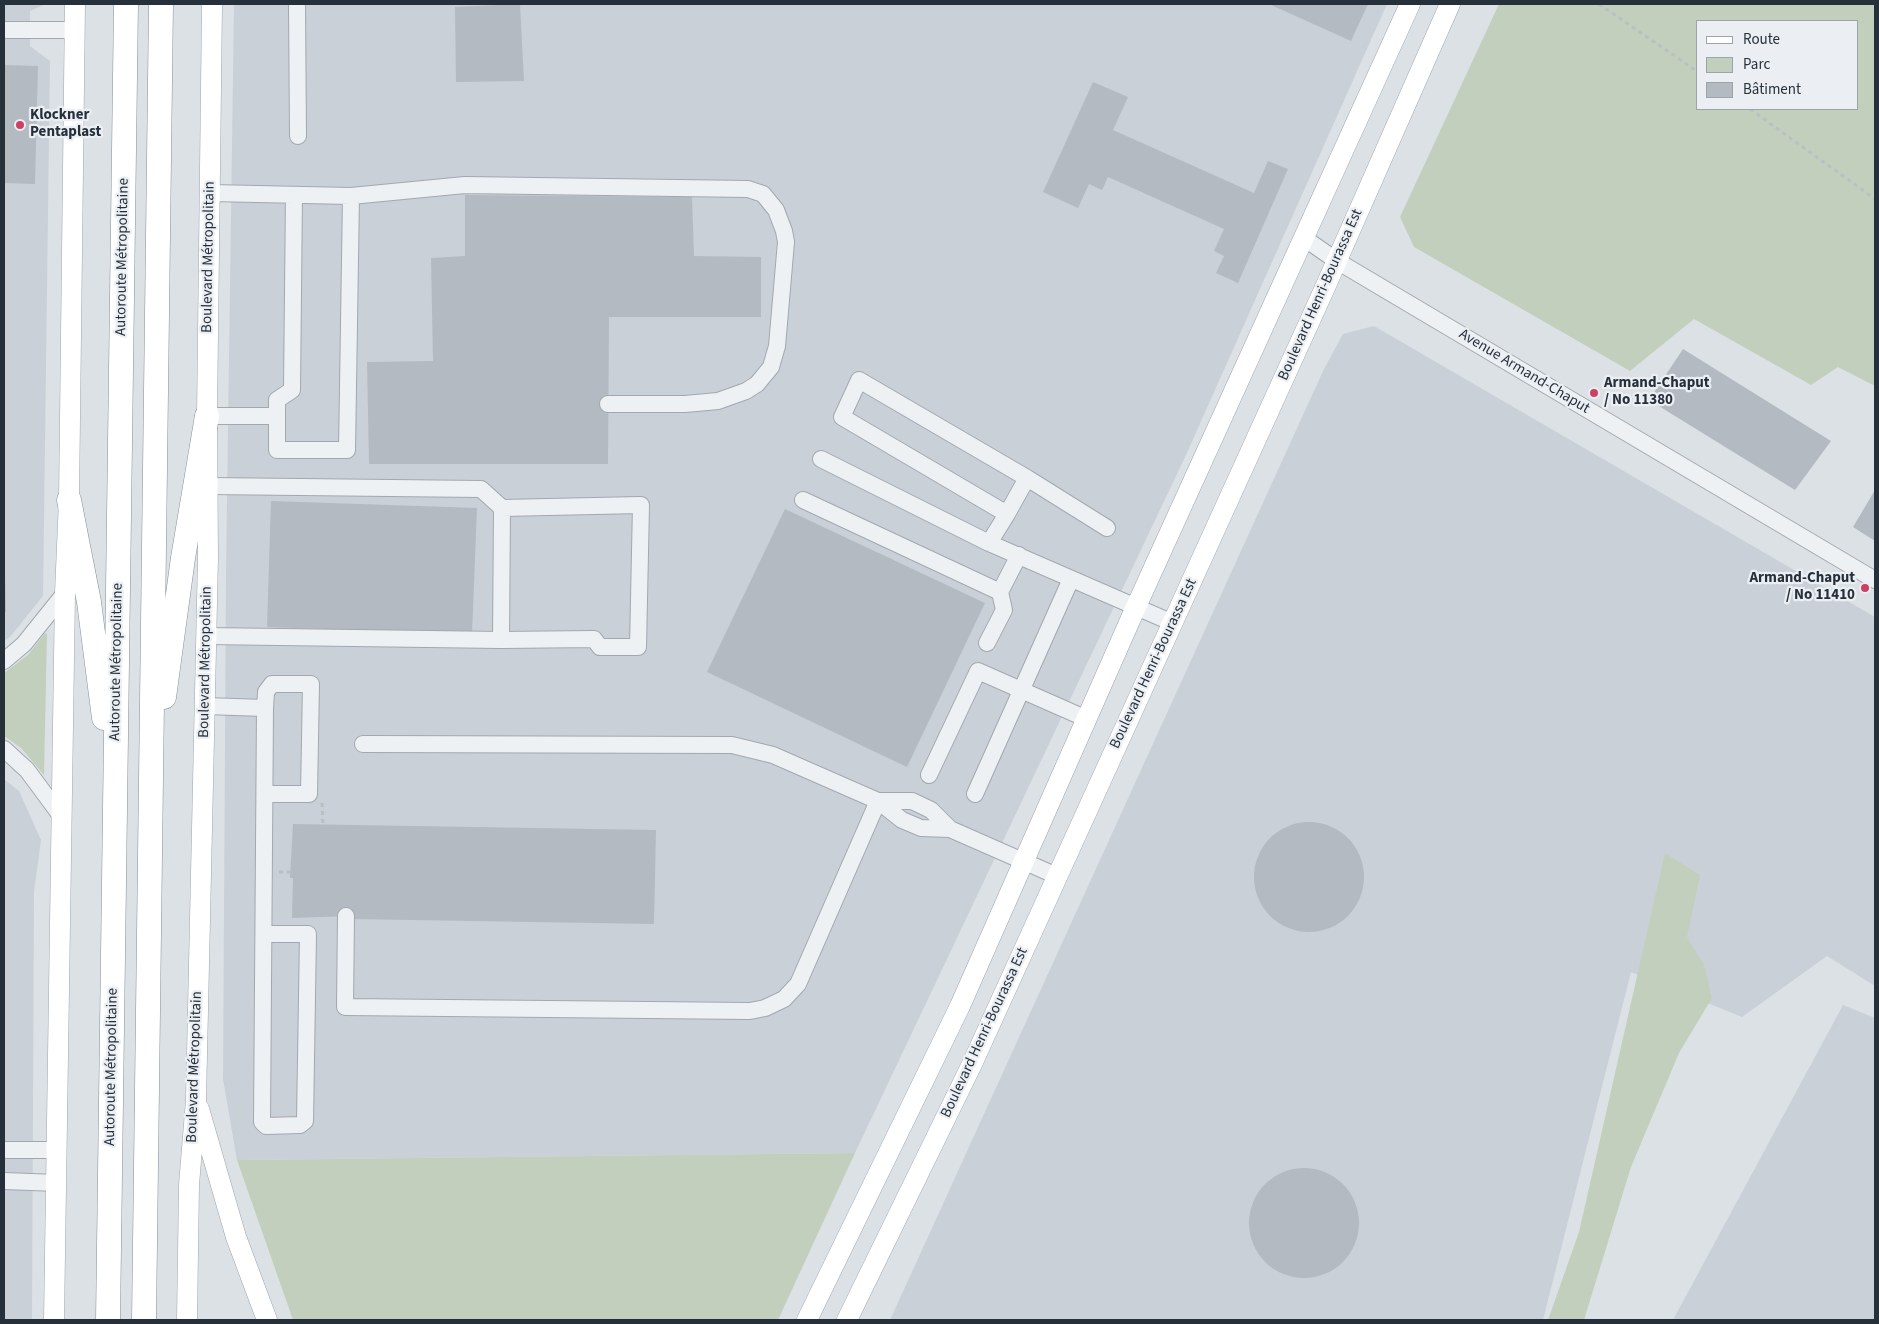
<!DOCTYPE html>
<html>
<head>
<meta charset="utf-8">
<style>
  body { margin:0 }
  #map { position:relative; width:1879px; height:1324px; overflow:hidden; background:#dce1e6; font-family:"Source Sans 3",sans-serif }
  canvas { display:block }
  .frame { position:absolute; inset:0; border:5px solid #26303b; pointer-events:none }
  .legend { position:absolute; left:1696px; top:20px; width:162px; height:90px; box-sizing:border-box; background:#ebeff3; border:1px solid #9ca3a9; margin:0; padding:6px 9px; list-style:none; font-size:15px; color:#26303b }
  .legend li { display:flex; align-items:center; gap:10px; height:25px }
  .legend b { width:25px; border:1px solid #9ca3a9 }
</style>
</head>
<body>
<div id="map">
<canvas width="1879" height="1324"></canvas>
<div class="frame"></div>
<ul class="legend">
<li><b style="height:6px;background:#fff"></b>Route</li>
<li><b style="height:14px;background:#c3cfbd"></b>Parc</li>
<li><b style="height:14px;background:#b3bac2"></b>Bâtiment</li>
</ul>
</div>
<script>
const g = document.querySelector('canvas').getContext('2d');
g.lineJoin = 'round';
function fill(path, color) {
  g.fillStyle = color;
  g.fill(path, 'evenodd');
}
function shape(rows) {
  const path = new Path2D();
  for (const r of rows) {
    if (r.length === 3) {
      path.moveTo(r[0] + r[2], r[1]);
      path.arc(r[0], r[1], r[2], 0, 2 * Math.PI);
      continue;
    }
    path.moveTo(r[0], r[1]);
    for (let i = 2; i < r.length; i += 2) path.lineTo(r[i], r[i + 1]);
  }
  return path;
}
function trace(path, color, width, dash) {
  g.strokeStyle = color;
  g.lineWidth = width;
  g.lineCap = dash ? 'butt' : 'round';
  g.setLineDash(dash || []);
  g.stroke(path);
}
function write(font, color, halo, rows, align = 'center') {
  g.font = font + ' "Source Sans 3",sans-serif';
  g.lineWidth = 4.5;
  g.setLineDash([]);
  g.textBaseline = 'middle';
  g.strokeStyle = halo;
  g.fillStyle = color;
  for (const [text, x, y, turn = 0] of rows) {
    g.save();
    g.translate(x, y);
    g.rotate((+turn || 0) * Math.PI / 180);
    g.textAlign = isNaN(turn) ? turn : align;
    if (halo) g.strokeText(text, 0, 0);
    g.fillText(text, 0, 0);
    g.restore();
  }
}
const built = shape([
  [4,4,46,4,30,11,30,46,50,61,43,596,10,637,4,641],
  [234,4,1387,4,1186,455,855,1153,237,1160,223,1079,226,572],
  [1374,326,1875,617,1875,986,1827,956,1742,1017,1631,972,1543,1320,890,1320,1324,369,1343,334],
  [4,779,19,791,41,840,34,892,32,1320,4,1320],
  [1843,1005,1875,1018,1875,1320,1673,1320]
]);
const green = shape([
  [1499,4,1875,4,1875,386,1838,367,1811,385,1694,319,1630,371,1414,247,1400,217],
  [1698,21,1858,21,1858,109,1698,109],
  [45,633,47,634,44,775,21,748,4,736,4,673,28,655],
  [1665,853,1700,875,1687,937,1704,965,1712,998,1679,1053,1631,1167,1584,1320,1548,1320,1579,1232],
  [855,1153,778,1320,293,1320,237,1160]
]);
const building = shape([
  [520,4,524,81,456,82,455,7],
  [1269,4,1368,4,1351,41],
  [4,65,38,66,35,184,4,183],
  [1093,82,1128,97,1113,130,1254,193,1268,161,1288,169,1238,283,1216,273,1224,256,1214,251,1224,229,1108,177,1102,190,1089,184,1078,208,1043,192],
  [465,195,692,197,694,256,761,257,761,317,609,317,608,464,369,464,367,362,433,361,431,258,465,256],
  [1683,349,1831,441,1795,490,1649,400],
  [1875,490,1875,541,1853,527],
  [271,501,477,508,472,634,267,627],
  [785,509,985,603,907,767,707,672],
  [4,573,5,573,6,612,4,612],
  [1309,877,55],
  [293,824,656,830,654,924,351,919,351,916,292,918,293,878,290,878],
  [1304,1223,55]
]);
const path = shape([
  [1599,4,1698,72],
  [1750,109,1875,199],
  [322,803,323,825],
  [279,872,291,872]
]);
const minor = shape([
  [297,4,298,136],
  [4,30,74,30],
  [351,196,465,185,748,189,763,194,776,210,784,231,786,242,777,346,771,367,757,384,746,391,718,401,685,404,608,404],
  [1304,238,1337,261,1875,580],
  [207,416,277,416,277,450,347,450,351,196,210,193],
  [277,416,277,400,292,390,294,195],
  [821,459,989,543,1173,623],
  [1027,478,1107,528],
  [803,500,1000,592,1019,555],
  [989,543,1007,514,1027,478,859,380,842,417,1007,514],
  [206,636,501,640,502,508,481,489,208,486],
  [501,640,594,639,600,647,638,647,641,505,502,508],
  [987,643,1004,610,1000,592],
  [4,661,24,644,65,593],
  [205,706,265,708],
  [363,744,732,745,773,755,878,801,902,820,921,828,950,829],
  [4,749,27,770,61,816],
  [929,775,978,671,1087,719],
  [975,794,1071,579],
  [878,801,912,801,931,810,950,829,1057,876],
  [346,916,345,1007,750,1011,765,1008,784,999,798,984,878,801],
  [264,934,308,934,305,1121,300,1125,266,1126,262,1122,265,708,266,692,272,684,311,684,309,794,265,794],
  [4,1150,57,1150],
  [4,1181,57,1183]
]);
const major = shape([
  [199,1109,236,1237,267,1320],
  [54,1320,65,593,69,500,75,4],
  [187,1320,189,1185,196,1100,208,557,207,416,212,4],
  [807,1320,960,1006,1135,609,1410,4],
  [847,1320,972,1064,1323,292,1450,4]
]);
const highway = shape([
  [69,500,89,602,104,718],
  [164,697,183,558,207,416],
  [108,1320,126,4],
  [144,1320,161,4]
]);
const markers = [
  [20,125,5,"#ca4164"],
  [1594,393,5,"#ca4164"],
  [1865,588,5,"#ca4164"]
];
const poiNames = [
  ["Klockner",30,116],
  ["Pentaplast",30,133],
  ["Armand-Chaput",1604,384],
  ["/ No 11380",1604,401],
  ["Armand-Chaput",1855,579,"right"],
  ["/ No 11410",1855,596,"right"]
];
const streetNames = [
  ["Autoroute Métropolitaine",123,257,-89],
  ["Boulevard Métropolitain",209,257,-89],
  ["Boulevard Henri-Bourassa Est",1321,295,-66],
  ["Avenue Armand-Chaput",1524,372,31],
  ["Autoroute Métropolitaine",117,662,-89],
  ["Boulevard Métropolitain",206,662,-89],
  ["Boulevard Henri-Bourassa Est",1154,664,-65],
  ["Boulevard Henri-Bourassa Est",985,1033,-65],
  ["Autoroute Métropolitaine",112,1067,-89],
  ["Boulevard Métropolitain",195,1067,-88]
];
fill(built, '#cad0d7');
fill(green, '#c3cfbd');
fill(building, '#b3bac2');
trace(minor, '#a2a8af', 18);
trace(major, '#9ba6b1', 21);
trace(highway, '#83909c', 25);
trace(path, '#babfc4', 3, [4, 4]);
trace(minor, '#eef1f4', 16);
trace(major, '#fff', 20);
trace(highway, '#fff', 24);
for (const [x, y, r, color] of markers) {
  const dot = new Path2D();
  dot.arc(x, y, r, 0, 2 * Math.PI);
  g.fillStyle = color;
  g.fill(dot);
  trace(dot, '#ebeff3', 2);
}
write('bold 15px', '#26303b', '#ebeff3', poiNames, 'left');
write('15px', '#26303b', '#ebeff3', streetNames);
</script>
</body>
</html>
